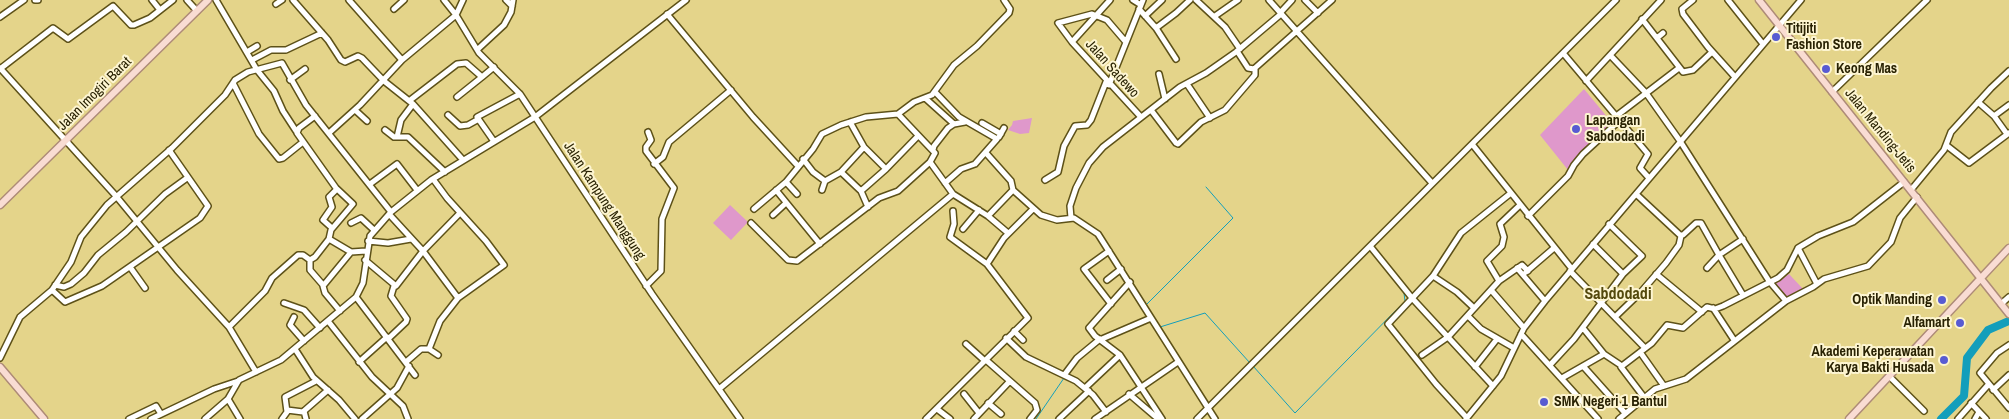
<!DOCTYPE html>
<html>
<head>
<meta charset="utf-8">
<style>
  body { margin:0 }
  canvas { display:block; background:#e4d48a }
</style>
</head>
<body>
<canvas width="2009" height="419"></canvas>
<script>
const g = document.querySelector('canvas').getContext('2d');
g.lineJoin = 'round';
function fill(path, color) {
  g.fillStyle = color;
  g.fill(path, 'evenodd');
}
function shape(rows) {
  const path = new Path2D();
  for (const r of rows) {
    path.moveTo(r[0], r[1]);
    for (let i = 2; i < r.length; i += 2) path.lineTo(r[i], r[i + 1]);
  }
  return path;
}
function trace(path, color, width, dash) {
  g.strokeStyle = color;
  g.lineWidth = width;
  g.lineCap = dash ? 'butt' : 'round';
  g.setLineDash(dash || []);
  g.stroke(path);
}
function write(font, color, halo, rows, align = 'center') {
  g.font = font + ' "Archivo Narrow",sans-serif';
  g.lineWidth = 4;
  g.setLineDash([]);
  g.textBaseline = 'middle';
  g.strokeStyle = halo;
  g.fillStyle = color;
  for (const [text, x, y, turn = 0] of rows) {
    g.save();
    g.translate(x, y);
    g.rotate((+turn || 0) * Math.PI / 180);
    g.textAlign = isNaN(turn) ? turn : align;
    if (halo) g.strokeText(text, 0, 0);
    g.fillText(text, 0, 0);
    g.restore();
  }
}
const green = shape([
  [1584,89,1613,124,1568,170,1540,135],
  [1032,118,1029,133,1020,134,1008,130,1012,125,1013,121],
  [730,205,748,222,731,240,713,223],
  [1789,274,1804,290,1786,300,1774,285]
]);
const stream = shape([
  [1206,187,1233,218,1146,305,1160,327,1205,313,1250,363],
  [1253,366,1295,413,1405,301,1404,293],
  [1036,419,1064,378]
]);
const river = shape([
  [1941,419,1964,396,1967,358,1988,330,2009,321]
]);
const minor = shape([
  [35,0,38,0],
  [152,0,160,10],
  [187,0,197,11],
  [216,0,257,70,274,91,283,111,296,131],
  [293,0,328,40,341,60,345,62,358,56,362,58,384,81,413,104,463,160],
  [349,0,402,60],
  [444,0,456,15,479,53,520,94,652,294,740,419],
  [506,0,512,6],
  [1110,0,1072,42,1140,116],
  [1133,0,1141,5],
  [1196,0,1225,27,1240,49],
  [1269,0,1432,183],
  [1305,0,1318,13],
  [1693,0,1682,9,1683,14,1708,47,1735,77],
  [1728,0,1763,44],
  [276,4,282,0],
  [394,9,404,0],
  [1139,9,1156,28,1176,59],
  [1280,13,1292,0],
  [667,14,753,117,798,166],
  [1145,16,1162,0],
  [1215,16,1238,0],
  [0,17,24,0],
  [1642,19,1683,72,1693,70,1712,52],
  [1156,28,1176,13,1190,0],
  [1657,38,1663,33],
  [1072,42,1058,23,1092,14,1107,20,1125,41],
  [478,49,504,25,511,12,513,0],
  [1237,51,1248,68,1254,69],
  [247,52,257,46],
  [1563,53,1648,154,1640,168,1649,178],
  [1610,55,1646,93,1680,141,1769,281,1786,301],
  [252,60,271,50,286,50,322,33],
  [0,68,116,196,177,270,229,327,256,372],
  [0,69,53,28,68,39,113,6,131,25,134,25,150,18,173,0],
  [1159,74,1165,99],
  [290,80,305,69],
  [1586,81,1661,0],
  [233,83,259,134,279,159,283,158,303,142],
  [1187,84,1210,118],
  [1109,85,1143,0],
  [935,92,959,117,997,139,975,164,961,169,945,183],
  [1832,92,1927,0],
  [457,97,482,77],
  [925,98,954,124],
  [409,101,457,64,466,63,482,77,494,67],
  [1978,102,1994,116,2007,134],
  [355,110,367,121],
  [1151,110,1176,143,1178,144,1201,122,1225,110,1255,75,1255,68,1332,0],
  [898,114,935,153,930,162,953,194,988,216,1008,233],
  [448,115,460,126,468,125,477,120],
  [1994,116,2009,105],
  [1615,117,1679,68],
  [850,122,864,147,886,169,918,136],
  [982,123,1001,134],
  [385,130,394,137,408,137,445,172],
  [329,133,360,105,402,60,456,15,463,0],
  [397,137,401,120,413,104],
  [999,137,1004,128],
  [493,140,477,117,520,94],
  [1472,144,1572,269],
  [1946,145,1969,163,2009,133],
  [933,150,934,146,948,128,954,124,965,122],
  [986,153,1011,181,1013,190],
  [803,159,813,172,825,181,841,172,864,147],
  [654,164,663,157,669,142,731,90],
  [841,172,861,191],
  [1045,180,1058,172,1064,146,1075,126,1087,125,1091,120,1106,82],
  [370,184,397,164,417,190],
  [776,190,820,244],
  [822,190,825,181],
  [1911,190,1944,150,1951,132,1991,88,2009,71],
  [797,194,786,182,813,149,822,134,841,125,866,117,898,114,914,102,932,95,954,65,977,46,1009,13,1010,9,1004,0],
  [1636,194,1680,235,1683,235,1696,223,1701,223,1719,255,1743,239],
  [868,207,861,191,886,169],
  [754,209,786,182],
  [389,214,423,251,458,298],
  [773,215,786,203],
  [988,216,1013,190,1041,215,1057,220,1074,218,1098,234,1215,419],
  [1528,216,1568,176,1574,165,1583,154,1619,121],
  [1071,218,1070,206,1076,188,1089,163,1103,147,1180,87,1206,73,1236,52,1281,14],
  [351,223,361,218,374,230],
  [751,223,788,260,797,261,879,198,898,191,930,162],
  [332,228,323,220,332,207,329,197,337,189],
  [963,229,979,210],
  [329,239,351,252,366,251],
  [368,241,388,243,411,239],
  [1593,244,1623,274],
  [1370,246,1412,298,1493,386],
  [1798,248,1817,284],
  [1109,251,1084,269,1111,304],
  [310,260,310,270,323,285],
  [365,260,396,286,423,251,460,213],
  [987,264,1004,238,1033,209],
  [130,267,145,288],
  [1517,268,1545,301],
  [1707,268,1719,255,1743,295],
  [1570,271,1645,348],
  [1526,272,1554,248],
  [1656,274,1702,312],
  [1433,276,1457,292,1473,307],
  [1107,280,1121,269],
  [1499,281,1487,261,1502,246,1504,237,1500,224,1520,205],
  [1130,282,1089,328,1095,336,1120,355,1162,419],
  [55,285,64,287,71,284,84,273,98,255,126,232,165,194,187,178],
  [646,286,661,271,662,219,674,188,646,151,646,147,651,140,648,132],
  [52,290,65,302,102,286,200,218,208,206,169,150],
  [1491,290,1524,328],
  [356,297,415,375],
  [284,303,304,310,320,328],
  [2001,304,2009,297],
  [1713,308,1734,340],
  [340,311,325,293,323,286,351,252],
  [1468,316,1481,329,1514,348],
  [294,317,290,325,304,341],
  [1615,317,1641,292,1666,263,1679,245,1681,236],
  [328,321,372,377,403,406,408,419],
  [229,327,265,291,272,278,298,255,303,255,310,260,315,257,329,239,331,230,353,204,336,188,297,133,299,128,315,116],
  [1583,328,1604,354],
  [1014,331,1023,340],
  [1521,334,1598,419],
  [1006,338,1026,357,1076,381,1093,395,1106,412],
  [388,339,406,322,407,319,391,296,394,286],
  [1102,339,1151,318],
  [966,344,985,361],
  [2009,345,1997,353,1980,373,2009,408],
  [295,349,313,377,339,400,355,419],
  [429,349,440,321,458,298,504,265,486,241,447,198,433,179],
  [1640,352,1664,386],
  [1422,355,1448,337,1499,281,1522,265,1528,271],
  [0,358,20,317,52,290,71,262,81,237,107,205,172,148,225,95,235,80,248,72,282,63,306,105,391,212],
  [986,360,1035,403,1037,410,1030,419],
  [359,362,387,337],
  [406,362,421,349,429,349,438,355],
  [1550,365,1574,339,1623,274,1642,256,1609,224],
  [1583,366,1625,413],
  [1475,367,1497,339],
  [1621,367,1643,396],
  [1065,374,1077,358,1100,339],
  [1889,376,1924,411],
  [1562,378,1604,354,1622,366,1652,343,1667,325,1683,328,1707,307,1715,309,1723,306,1778,278,1787,270,1798,248,1818,236,1853,222,1904,182],
  [1085,388,1120,355],
  [719,389,953,194],
  [1993,390,2009,375],
  [964,394,979,413],
  [1129,394,1157,418],
  [228,399,240,419],
  [988,403,1001,414],
  [1971,403,1986,419],
  [937,409,950,419],
  [287,410,303,412],
  [1467,418,1436,384,1388,324,1433,276,1461,233,1511,193],
  [129,419,156,406,161,414],
  [151,419,214,389,238,381],
  [205,419,228,399,239,380,281,360,356,297,363,283,370,236,391,212,431,180,535,117,686,0],
  [282,419,287,412,285,397,316,381],
  [306,419,304,411,328,390],
  [362,419,397,388,409,366],
  [926,419,1028,318,987,264,950,237,954,224,953,211],
  [974,419,1009,382],
  [1059,419,1089,391],
  [1095,419,1178,362],
  [1197,419,1616,0],
  [1466,419,1501,376,1524,328,1545,301,1801,0],
  [1619,419,1655,389,1686,379,1786,301,1813,287,1824,279,1868,266,1891,242,1900,218,1917,197],
  [1958,419,1988,385],
  [1975,419,1979,412]
]);
const major = shape([
  [1759,0,2009,314],
  [0,205,208,0],
  [0,367,44,419],
  [1849,419,2009,248]
]);
const markers = [
  [1776,37,5,"#585bd2"],
  [1826,69,5,"#585bd2"],
  [1576,129,5,"#585bd2"],
  [1942,300,5,"#585bd2"],
  [1960,323,5,"#585bd2"],
  [1944,360,5,"#585bd2"],
  [1544,402,5,"#585bd2"]
];
const poiNames = [
  ["Titijiti",1786,29],
  ["Fashion Store",1786,45],
  ["Keong Mas",1836,69],
  ["Lapangan",1586,121],
  ["Sabdodadi",1586,137],
  ["Optik Manding",1932,300,"right"],
  ["Alfamart",1950,323,"right"],
  ["Akademi Keperawatan",1934,352,"right"],
  ["Karya Bakti Husada",1934,368,"right"],
  ["SMK Negeri 1 Bantul",1554,402]
];
const streetNames = [
  ["Jalan Sadewo",1112,69,48],
  ["Jalan Imogiri Barat",95,94,-45],
  ["Jalan Manding-Jetis",1880,131,51],
  ["Jalan Kampung Manggung",604,201,57]
];
const quarterNames = [
  ["Sabdodadi",1618,295]
];
fill(green, '#df98cb');
trace(stream, '#139ebb', 1);
trace(river, '#139ebb', 8);
trace(minor, '#5d5118', 8);
trace(major, '#ae8b77', 9);
trace(minor, '#fff', 5);
trace(major, '#f9dcd3', 6);
for (const [x, y, r, color] of markers) {
  const dot = new Path2D();
  dot.arc(x, y, r, 0, 2 * Math.PI);
  g.fillStyle = color;
  g.fill(dot);
  trace(dot, '#fdf5d1', 2);
}
write('bold 14px', '#292203', '#fdf5d1', poiNames, 'left');
write('14px', '#292203', '#fdf5d1', streetNames);
write('bold 16px', '#53480c', '#fdf5d1', quarterNames);
</script>
</body>
</html>
